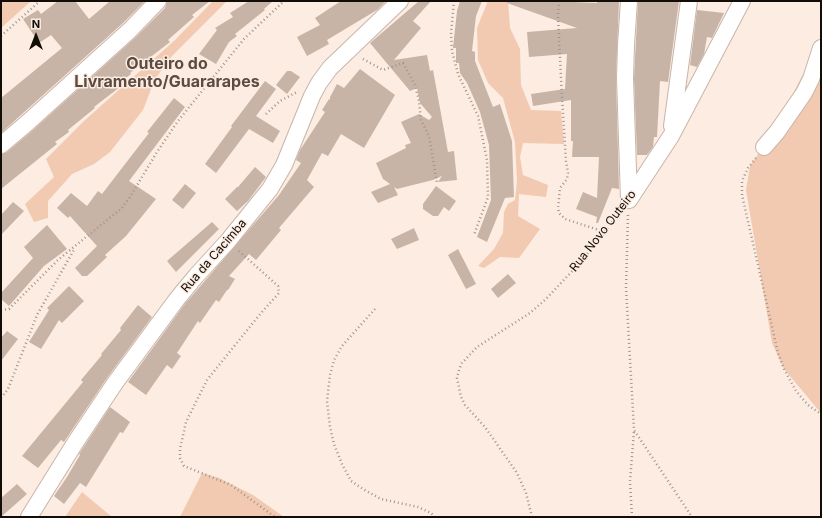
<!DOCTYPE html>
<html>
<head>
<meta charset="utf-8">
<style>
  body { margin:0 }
  #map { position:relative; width:822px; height:518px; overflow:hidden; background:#fcece1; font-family:Inter,sans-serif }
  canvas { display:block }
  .frame { position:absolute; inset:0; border:2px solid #130d08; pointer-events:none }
  .north { position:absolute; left:16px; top:16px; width:40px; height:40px; -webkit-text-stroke:3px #fcece1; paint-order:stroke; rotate:0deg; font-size:11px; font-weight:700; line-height:16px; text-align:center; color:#130d08 }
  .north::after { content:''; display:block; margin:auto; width:14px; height:18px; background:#130d08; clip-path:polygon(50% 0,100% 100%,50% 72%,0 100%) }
</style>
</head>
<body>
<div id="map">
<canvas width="822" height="518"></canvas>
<div class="frame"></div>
<div class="north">N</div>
</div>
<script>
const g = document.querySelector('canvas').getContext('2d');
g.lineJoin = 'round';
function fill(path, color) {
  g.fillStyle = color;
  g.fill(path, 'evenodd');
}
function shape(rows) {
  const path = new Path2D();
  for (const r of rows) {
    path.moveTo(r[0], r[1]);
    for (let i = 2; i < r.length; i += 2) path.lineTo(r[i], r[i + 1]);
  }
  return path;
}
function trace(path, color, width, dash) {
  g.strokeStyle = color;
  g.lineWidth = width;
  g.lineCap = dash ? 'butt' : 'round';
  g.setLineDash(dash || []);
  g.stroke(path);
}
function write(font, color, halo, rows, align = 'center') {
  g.font = font + ' Inter,sans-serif';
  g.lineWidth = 3;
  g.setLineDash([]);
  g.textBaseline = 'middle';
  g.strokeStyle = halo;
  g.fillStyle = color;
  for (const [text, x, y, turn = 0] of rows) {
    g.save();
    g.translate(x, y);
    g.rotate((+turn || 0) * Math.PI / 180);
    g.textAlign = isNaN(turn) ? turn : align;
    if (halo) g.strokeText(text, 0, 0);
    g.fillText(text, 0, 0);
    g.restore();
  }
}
const green = shape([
  [1,1,31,1,1,28],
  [213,1,227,1,172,56,155,79,143,110,110,152,94,164,72,174,48,201,48,218,34,222,25,204,54,177,46,159,85,120,174,41],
  [488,1,508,1,510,28,520,49,521,85,531,110,561,111,564,144,523,143,520,157,523,175,548,185,546,197,519,194,518,216,540,229,519,258,500,257,484,268,478,266,494,249,503,233,504,212,508,204,515,200,517,181,515,142,503,98,488,83,478,60,477,28],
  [819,44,821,46,821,413,784,369,772,343,746,190,750,166,770,137],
  [202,473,219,478,253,495,284,517,180,517],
  [82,492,112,517,65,517]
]);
const building = shape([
  [58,1,75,1,89,19,110,1,145,1,123,23,1,133,1,98,62,48,51,35,39,43,23,19,38,10,41,14],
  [167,1,210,1,192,15,194,17,168,40,170,42,130,73,131,74,118,84,120,87,94,107,95,108,68,130,69,132,55,142,57,144,1,189,1,154,7,152,32,131,136,37,165,8],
  [249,1,273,1,264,9,265,10,235,34,237,36,229,42,216,64,199,54,217,30,215,28,233,17,230,13],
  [341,1,386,1,377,10,327,40,329,44,307,56,297,37,320,25,315,18],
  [419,1,431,1,413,21,421,28,394,60,427,55,430,71,433,70,448,152,454,151,457,180,438,182,442,176,433,180,397,189,394,187,398,195,378,203,371,192,390,184,383,179,376,163,406,148,405,145,411,143,401,122,419,114,429,120,432,117,420,103,417,88,410,91,370,43],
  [460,1,482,1,476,16,472,51,475,52,475,61,493,107,500,104,512,141,514,197,505,198,487,242,477,237,491,200,489,145,480,112,467,83,460,73,459,63,456,63,456,48,453,48,457,11],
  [507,1,549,1,597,3,597,1,619,1,616,78,619,189,612,188,598,223,596,223,597,217,576,209,583,192,597,198,599,157,572,157,573,141,571,141,571,100,533,106,531,94,565,89,567,54,529,57,527,32,577,28,507,3],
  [638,1,679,1,668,82,660,81,657,137,654,137,653,147,647,155,637,155,634,78],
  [697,10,724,13,712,38,707,37,704,54,697,67,690,65],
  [360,69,395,95,364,148,341,134,328,156,322,153,307,180,314,187,279,228,281,230,256,260,249,254,229,276,235,279,228,290,227,290,219,302,216,300,200,323,198,321,177,353,181,356,172,369,167,365,146,395,128,382,184,305,279,195,301,163,296,160,300,150,325,112,322,110,329,99,330,100,330,97,337,84,344,88],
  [287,71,291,71,300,77,287,94,276,85],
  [265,81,276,89,256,116,280,131,273,143,249,129,216,173,205,164,232,127,231,126],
  [174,98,185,107,129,181,156,199,126,236,105,255,107,257,87,276,82,276,75,268,97,246,70,216,68,218,57,208,71,193,87,206,98,191,102,194,149,133,147,132],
  [255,167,266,177,248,201,237,211,225,199,237,187,238,187],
  [185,184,196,193,183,209,172,200],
  [436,186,456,201,449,211,444,207,438,216,433,216,423,209,423,204],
  [13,202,24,211,1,235,1,215],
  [212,222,219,229,176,272,167,261],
  [47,225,67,249,44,266,9,306,1,299,1,293,33,258,24,247],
  [414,228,419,240,397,249,391,239],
  [458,249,476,284,466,289,448,255],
  [508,274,516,283,498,298,491,289],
  [69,286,84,301,62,323,59,320,41,349,29,342,49,310,47,308],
  [138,305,152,317,107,378,64,442,61,440,38,468,22,456,83,382,81,380,102,355,101,354,121,330,120,328],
  [7,331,18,339,1,361,1,338],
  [110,407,130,422,123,433,120,432,86,487,80,483,64,504,54,496,67,477,80,455,79,454],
  [17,484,27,494,1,517,1,498]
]);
const path = shape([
  [454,1,451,34,452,51,458,74,478,116,487,160,488,197,474,235],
  [559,1,558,16,562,98,566,161,568,173,567,179,560,188,558,208,559,213,565,219,605,232],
  [1,36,40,1],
  [363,59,383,70,403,63,415,85,419,101,421,120,429,136,437,183],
  [266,114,280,101,297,92],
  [756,158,748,168,742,181,742,195,778,353,784,369,796,391,808,405,821,414],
  [628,215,626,288,634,430,692,517],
  [239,251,278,286,279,293,261,313,207,380,186,422,180,449,180,458,184,466,231,485,275,517],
  [375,309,342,346,334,360,330,375,327,401,330,427,334,444,342,464,351,481,363,489,381,499,418,507,431,513,435,517],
  [1,310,9,309,59,259,122,208,130,197,157,152,178,121,244,39,284,1],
  [1,398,8,389,37,315,75,248],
  [532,517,526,493,517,473,485,427,465,405,461,397,457,378,459,370,462,363,477,347,530,313,545,300,578,265,602,236,620,211],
  [632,517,630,481,634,431]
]);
const minor = shape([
  [672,126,689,1],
  [1,145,26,124,130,30,158,1],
  [764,147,777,132,804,93,811,79,821,48],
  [629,200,671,136,742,1],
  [629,200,625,78,626,45,629,1],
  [29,517,75,443,115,383,177,299,196,276,228,241,270,189,284,165,312,96,319,83,330,68,400,1]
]);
const streetNames = [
  ["Rua Novo Outeiro",603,231,-52],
  ["Rua da Cacimba",214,256,-49]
];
const districtNames = [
  ["Outeiro do",167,64],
  ["Livramento/Guararapes",167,82]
];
fill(green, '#f1cab1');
fill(building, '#c8b4a7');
trace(minor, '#c9b5a8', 18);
trace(path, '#a1948c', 2.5, [1, 3]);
trace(minor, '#fff', 16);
write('12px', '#130d08', '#fcece1', streetNames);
write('bold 16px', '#5c4b40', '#fcece1', districtNames);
</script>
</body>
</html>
